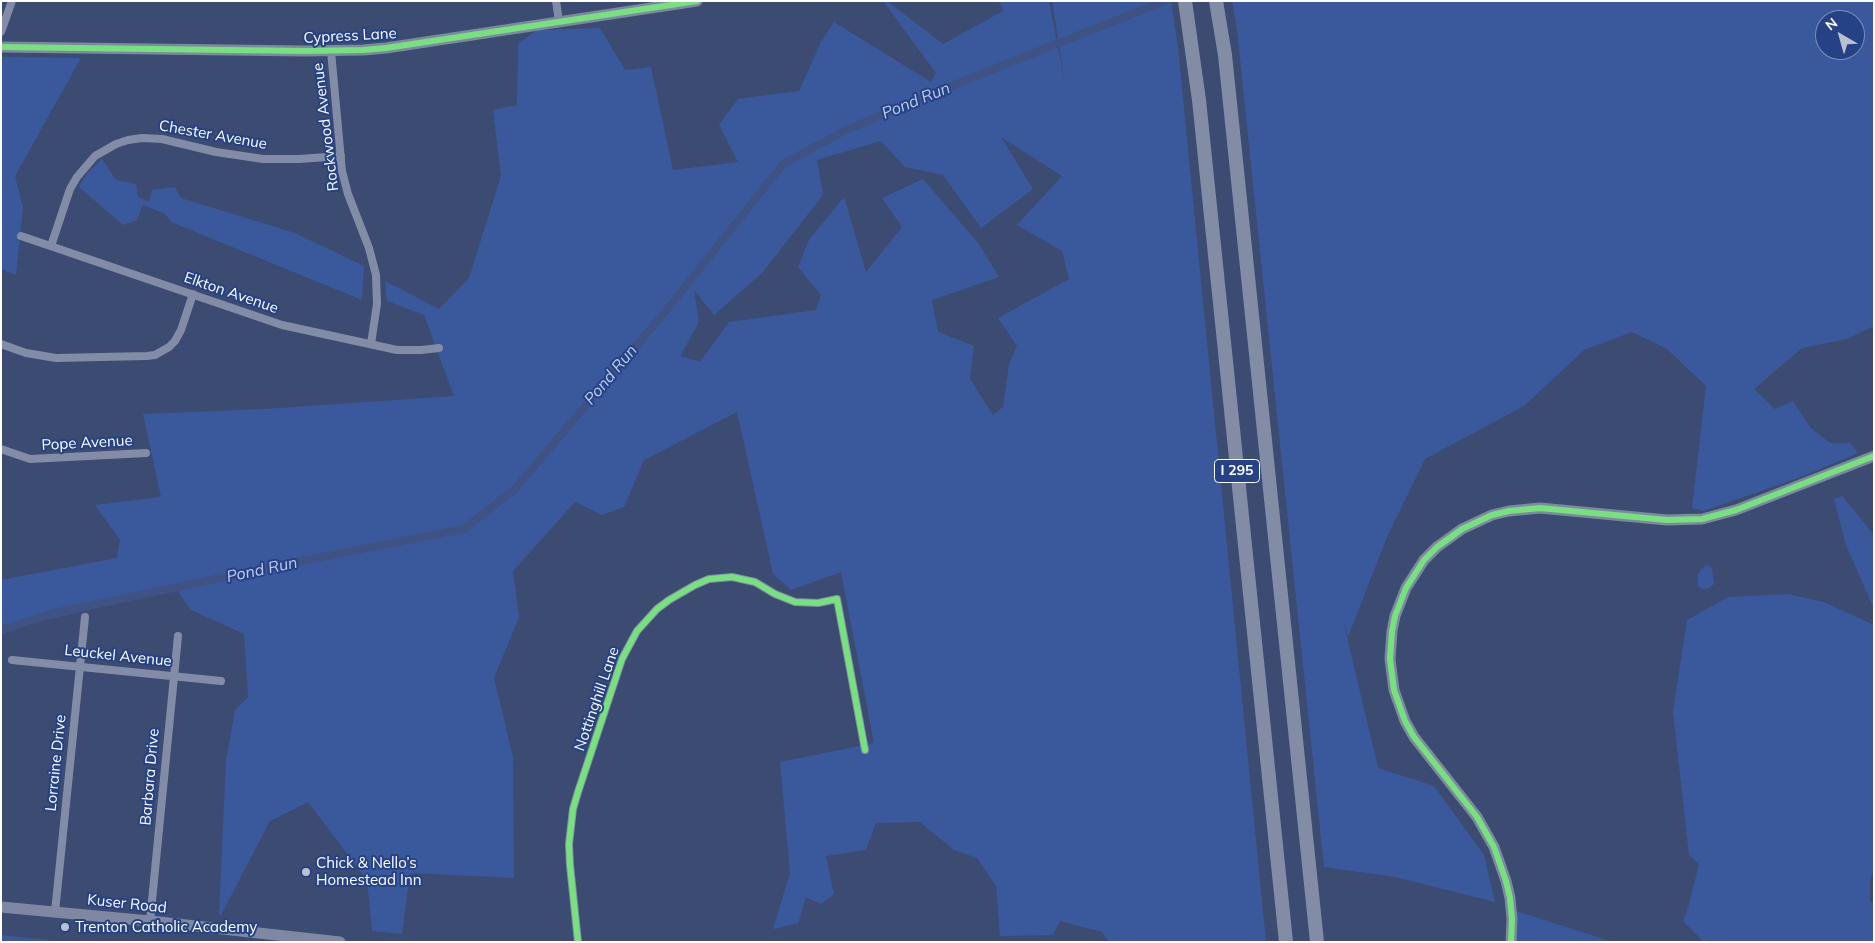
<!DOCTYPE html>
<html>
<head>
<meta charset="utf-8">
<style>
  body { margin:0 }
  #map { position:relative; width:1875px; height:943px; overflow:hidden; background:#3c4b71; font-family:Mulish,sans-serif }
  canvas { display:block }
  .frame { position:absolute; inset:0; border:2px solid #fff; pointer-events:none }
  .north { position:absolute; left:1815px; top:10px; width:50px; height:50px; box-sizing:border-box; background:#264287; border:1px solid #7d8eb7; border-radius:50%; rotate:322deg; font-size:14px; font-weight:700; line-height:20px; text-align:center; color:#fff }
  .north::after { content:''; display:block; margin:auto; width:18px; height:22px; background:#bbc0cd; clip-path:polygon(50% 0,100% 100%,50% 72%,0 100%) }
</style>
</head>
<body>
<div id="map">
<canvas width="1875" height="943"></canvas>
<div class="frame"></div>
<div class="north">N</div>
</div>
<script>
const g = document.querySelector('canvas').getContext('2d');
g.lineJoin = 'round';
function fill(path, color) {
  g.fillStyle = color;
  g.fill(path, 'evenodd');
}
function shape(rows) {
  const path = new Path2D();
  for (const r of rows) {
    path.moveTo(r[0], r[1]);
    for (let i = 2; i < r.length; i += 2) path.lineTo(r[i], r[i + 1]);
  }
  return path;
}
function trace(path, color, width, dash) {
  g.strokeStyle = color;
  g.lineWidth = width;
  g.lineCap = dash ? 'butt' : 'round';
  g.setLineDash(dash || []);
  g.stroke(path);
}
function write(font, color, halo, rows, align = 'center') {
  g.font = font + ' Mulish,sans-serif';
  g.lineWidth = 4;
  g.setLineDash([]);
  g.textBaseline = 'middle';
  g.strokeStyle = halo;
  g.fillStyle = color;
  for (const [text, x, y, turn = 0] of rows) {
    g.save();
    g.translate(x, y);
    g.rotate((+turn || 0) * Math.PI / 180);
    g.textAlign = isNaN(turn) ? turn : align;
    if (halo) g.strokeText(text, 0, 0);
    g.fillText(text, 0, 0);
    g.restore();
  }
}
const green = shape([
  [883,1,887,1,943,44,1003,11,1000,1,1049,1,1065,84,1052,1,1171,1,1178,47,1266,942,1109,942,1102,932,1060,921,1053,935,1000,936,996,886,977,858,954,850,920,822,876,823,866,850,826,856,834,894,821,904,806,897,798,923,773,929,790,873,780,762,874,743,841,572,791,590,773,574,737,412,644,460,624,507,602,515,575,502,513,571,519,617,494,678,513,757,514,878,410,873,402,934,372,931,367,880,308,802,270,821,221,915,219,915,226,761,235,710,248,697,244,634,191,610,177,590,1,630,1,580,117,558,120,540,95,505,161,497,143,414,264,409,454,396,424,315,387,301,385,281,439,309,469,278,501,176,493,110,517,105,518,44,537,30,600,28,625,70,651,67,673,170,738,162,719,125,738,99,799,91,821,42,834,22,931,82,936,73],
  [1001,137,1062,176,1017,225,1062,251,1069,279,998,318,1017,346,1009,364,1003,407,993,415,970,379,974,346,938,332,932,300,999,277,978,243,923,179,882,198,902,227,866,272,844,197,809,240,798,267,821,295,816,310,729,322,700,362,680,356,699,322,694,290,714,315,762,273,823,195,817,160,881,141,905,167,943,175,981,228,1033,189],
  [1232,1,1874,1,1874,326,1847,339,1802,348,1754,389,1775,409,1793,401,1810,427,1830,443,1850,443,1858,453,1801,477,1703,511,1692,508,1706,386,1667,349,1632,332,1584,350,1524,406,1425,459,1387,537,1348,637,1343,620,1378,768,1434,786,1484,855,1495,902,1395,877,1324,867,1237,30],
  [1825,20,1855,20,1855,50,1825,50],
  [1,57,81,58,15,176,23,207,16,275,1,269],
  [102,159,116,180,136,184,138,197,149,202,152,190,175,187,181,198,295,233,364,266,362,300,171,222,165,214,143,205,137,220,123,225,79,187,86,175],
  [1842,496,1874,535,1874,609,1846,545,1834,499],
  [1708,565,1712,568,1714,584,1709,588,1702,589,1698,586,1698,574,1702,568],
  [1788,594,1824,602,1874,625,1874,870,1870,880,1870,901,1874,903,1874,942,1704,942,1683,921,1688,908,1699,864,1689,855,1673,712,1687,620,1728,597],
  [1516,911,1613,942,1514,942],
  [1,935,49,940,49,942,1,942]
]);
const canal = shape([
  [1,630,50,614,281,565,464,529,515,489,665,312,783,164,846,130,971,78,1165,1]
]);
const street = shape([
  [556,1,559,22],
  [1,32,12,1],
  [331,51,342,171,348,194,369,248,376,275,377,304,371,344],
  [21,236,282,325,397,350,421,350,439,348],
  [51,246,70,189,77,177,95,156,116,144,128,140,142,138,162,139,216,152,263,159,299,159,341,156],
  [1,344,26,353,56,358,147,356,155,355,169,347,175,341,181,330,193,294],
  [1,449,30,459,146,453],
  [12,660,221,681],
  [55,912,85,617],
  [150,921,178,636],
  [578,942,570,865,569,844,573,809,578,792,622,659,637,631,657,609,669,600,695,585,709,579,732,577,755,582,775,594,795,602,818,603,837,599,865,750]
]);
const secondary = shape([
  [1,47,305,51,363,50,386,48,697,1],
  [1,907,150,921,340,942],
  [1511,942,1512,919,1510,898,1506,881,1494,847,1477,817,1414,737,1405,721,1394,690,1390,659,1392,631,1395,616,1406,588,1424,560,1437,547,1462,529,1492,515,1509,511,1540,508,1667,520,1702,519,1736,510,1874,456]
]);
const highway = shape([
  [1185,1,1199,100,1286,942],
  [1216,1,1225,55,1317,942]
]);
const cycleway = shape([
  [1,47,305,51,363,50,386,48,697,1],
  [578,942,570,865,569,844,573,809,578,792,622,659,637,631,657,609,669,600,695,585,709,579,732,577,755,582,775,594,795,602,818,603,837,599,865,750],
  [1511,942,1512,919,1510,898,1506,881,1494,847,1477,817,1414,737,1405,721,1394,690,1390,659,1392,631,1395,616,1406,588,1424,560,1437,547,1462,529,1492,515,1509,511,1540,508,1667,520,1702,519,1736,510,1874,456]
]);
const markers = [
  [306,872,5,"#bbc0cd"],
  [65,927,5,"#bbc0cd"]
];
const shields = [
  [1237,471,45]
];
const shieldNames = [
  ["I 295",1237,471]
];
const streetNames = [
  ["Cypress Lane",350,36,-3],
  ["Rockwood Avenue",326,127,-97],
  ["Chester Avenue",213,135,10],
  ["Elkton Avenue",231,293,19],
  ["Pope Avenue",87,443,-3],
  ["Leuckel Avenue",118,656,6],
  ["Nottinghill Lane",597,699,-71],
  ["Lorraine Drive",56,763,-84],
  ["Barbara Drive",150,777,-85],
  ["Kuser Road",127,904,6]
];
const poiNames = [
  ["Chick & Nello’s",316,863],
  ["Homestead Inn",316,880],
  ["Trenton Catholic Academy",75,927]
];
const waterNames = [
  ["Pond Run",916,101,-22],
  ["Pond Run",611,375,-50],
  ["Pond Run",262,570,-12]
];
fill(green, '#3a599d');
trace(canal, '#3f5284', 8);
trace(street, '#838ca7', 8);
trace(secondary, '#7e88a3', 11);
trace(highway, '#838ca5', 14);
trace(cycleway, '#77e17e', 6);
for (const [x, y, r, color] of markers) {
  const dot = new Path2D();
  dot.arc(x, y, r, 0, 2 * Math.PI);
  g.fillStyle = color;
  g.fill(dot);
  trace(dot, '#264287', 2);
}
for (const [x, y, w] of shields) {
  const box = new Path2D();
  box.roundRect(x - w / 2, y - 11.5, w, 23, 4);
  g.fillStyle = '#264287';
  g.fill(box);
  trace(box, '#fff', 1);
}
write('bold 14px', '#fff', null, shieldNames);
write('15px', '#fff', '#264287', streetNames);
write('15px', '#fff', '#264287', poiNames, 'left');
write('italic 16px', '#bdcdf0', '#264287', waterNames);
</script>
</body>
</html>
